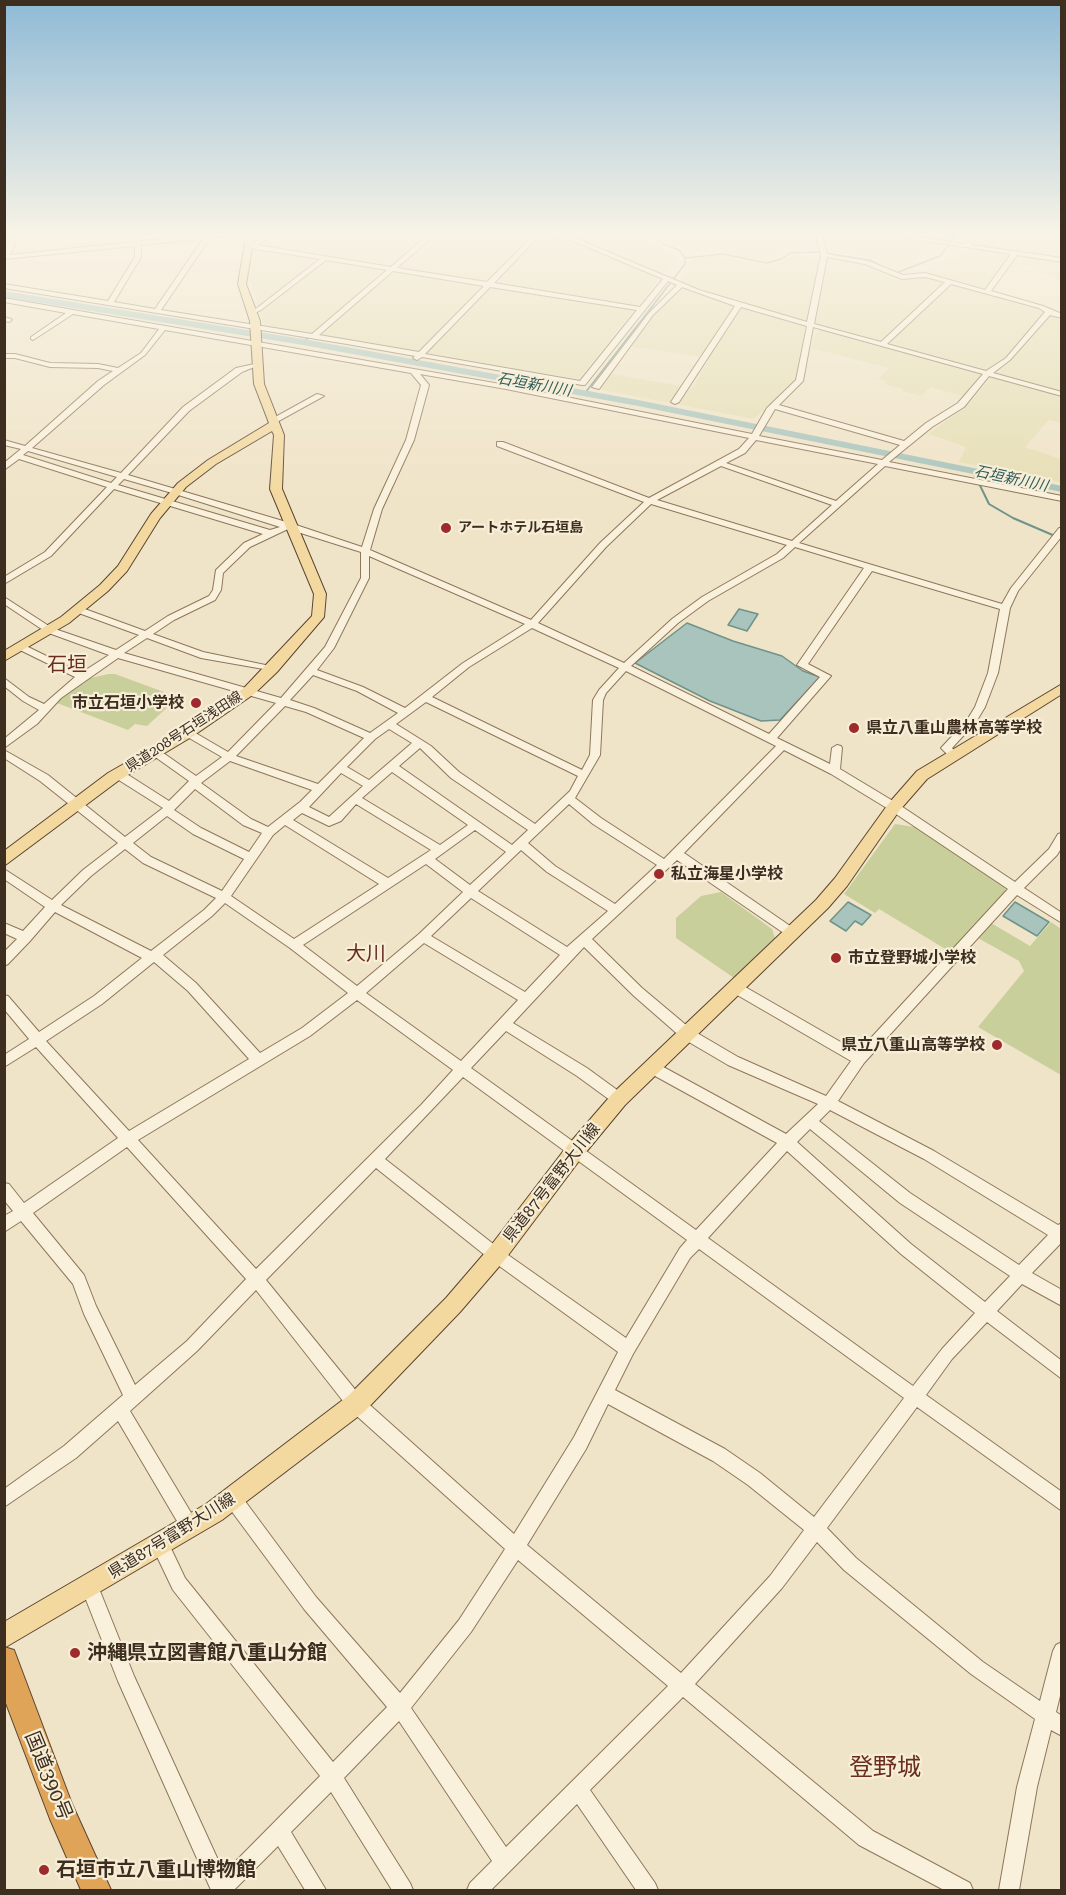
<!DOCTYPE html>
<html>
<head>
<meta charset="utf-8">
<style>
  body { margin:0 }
  #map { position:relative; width:1066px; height:1895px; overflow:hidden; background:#f0e4c8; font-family:"Roboto Serif",serif }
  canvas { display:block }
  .frame { position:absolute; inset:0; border:6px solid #3d2e20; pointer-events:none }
</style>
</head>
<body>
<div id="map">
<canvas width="1066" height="1895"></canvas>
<div class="frame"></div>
</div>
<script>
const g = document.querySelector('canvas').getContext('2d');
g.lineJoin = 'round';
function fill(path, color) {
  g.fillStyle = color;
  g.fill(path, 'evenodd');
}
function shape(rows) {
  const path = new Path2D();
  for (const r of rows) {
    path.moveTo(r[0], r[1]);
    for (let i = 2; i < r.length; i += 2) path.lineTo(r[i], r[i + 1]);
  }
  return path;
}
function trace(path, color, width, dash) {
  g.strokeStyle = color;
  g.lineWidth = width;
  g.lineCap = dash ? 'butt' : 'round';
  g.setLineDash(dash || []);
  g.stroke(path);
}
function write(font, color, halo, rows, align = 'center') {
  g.font = font + ' "Roboto Serif","Noto Sans JP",serif';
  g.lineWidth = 4.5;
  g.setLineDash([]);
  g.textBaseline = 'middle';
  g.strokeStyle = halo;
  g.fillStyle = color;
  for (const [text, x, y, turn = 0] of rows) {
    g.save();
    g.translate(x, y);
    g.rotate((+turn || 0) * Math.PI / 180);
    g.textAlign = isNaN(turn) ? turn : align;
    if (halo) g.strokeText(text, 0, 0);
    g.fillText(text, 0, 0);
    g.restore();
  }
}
const farmland = shape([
  [260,231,642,231,647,238,677,257,579,379,264,326,249,278],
  [651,231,947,231,936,250,903,265,833,250,786,250,769,261,724,252,689,250,659,239],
  [991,231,1061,231,1061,282,1020,263,984,288,923,272,979,245],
  [793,255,862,263,901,278,921,275,1061,316,1061,423,1049,420,1025,447,1061,459,1061,482,959,462,966,447,928,434,969,404,995,372,806,321,795,380,754,419,597,389,607,373,692,388,710,358,627,346,691,264,690,259,719,256,768,267],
  [818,329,985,374,968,398,931,387,921,396,902,391,903,389,884,384,886,381,878,379,889,368,811,348]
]);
const green = shape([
  [109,674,115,674,183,699,177,704,172,703,147,726,135,724,128,730,57,703,78,683,83,684,90,678],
  [895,824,915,827,1005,887,1006,891,952,953,879,909,875,913,844,894],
  [721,892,772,929,775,938,734,978,676,938,676,918,701,896],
  [1051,922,1061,929,1061,1075,978,1027,1024,971,1019,961,978,938,991,923,1030,946]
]);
const water = shape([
  [739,609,758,614,747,631,728,625,739,609],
  [687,623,733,641,782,656,803,671,820,677,780,720,761,721,710,701,635,663,687,623],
  [848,902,871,915,862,925,855,921,846,931,830,921,848,902],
  [1015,902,1049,922,1037,936,1003,916,1015,902]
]);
const streamFar1 = shape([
  [685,258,723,254,767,263,781,259,790,253,817,252,870,260,885,268],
  [388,269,410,250],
  [896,273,940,256,956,235,963,231],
  [303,342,309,337],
  [585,393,685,264,685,258,679,250,663,244,649,231]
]);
const stream = shape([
  [973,471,989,504,1013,518,1062,539]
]);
const river = shape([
  [4,291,303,339,638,400,1062,486,1062,492,638,406,303,345,4,297,4,291]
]);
const minor = shape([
  [11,231,17,231,14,248,9,255,134,242,134,231,140,231,140,241,205,235,205,231,209,231,211,234,253,231,251,234,210,238,161,310,312,334,387,270,326,260,261,310,252,314,249,312,250,311,257,308,320,259,249,248,247,245,262,239,273,231,280,231,257,245,391,267,432,231,439,231,397,268,487,282,536,233,533,231,545,231,577,239,699,290,807,322,821,255,815,231,821,231,827,254,868,261,903,275,925,273,985,290,1011,254,861,231,877,231,965,244,975,231,981,231,971,245,1062,258,1062,262,1017,255,991,291,1043,306,1062,314,1062,318,1050,315,1010,360,993,373,1062,392,1062,396,989,376,964,407,932,427,889,462,1062,496,1062,501,885,466,799,543,1002,604,1011,588,1059,528,1062,528,1062,536,1018,591,1010,608,998,673,985,707,976,722,952,748,959,755,954,759,950,757,941,748,967,720,975,707,988,673,1000,609,872,571,808,664,831,676,777,738,830,764,832,748,837,745,841,746,842,748,840,769,898,804,1015,882,1049,849,1058,834,1062,833,1062,847,1057,855,1024,888,1062,913,1062,923,1017,895,864,1063,838,1101,934,1151,1058,1225,1062,1223,1062,1242,1032,1273,1062,1290,1062,1306,1022,1284,997,1311,1062,1361,1062,1379,987,1322,952,1359,926,1395,1062,1492,1062,1511,917,1407,827,1528,856,1558,983,1662,1040,1701,1053,1651,1056,1645,1062,1642,1062,1688,1056,1712,1062,1716,1062,1736,1051,1730,1037,1787,1019,1890,999,1890,1017,1787,1035,1719,971,1674,844,1570,817,1542,782,1588,695,1684,873,1831,970,1883,973,1890,944,1890,859,1845,683,1697,590,1790,655,1883,658,1890,636,1890,577,1804,491,1890,467,1890,470,1883,492,1861,399,1721,344,1778,410,1883,413,1890,392,1890,331,1792,291,1832,326,1890,305,1890,278,1846,234,1890,211,1890,118,1681,81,1587,84,1581,90,1578,96,1581,134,1676,224,1873,320,1776,173,1590,152,1546,155,1540,161,1537,167,1540,185,1578,333,1762,387,1707,304,1609,227,1505,225,1499,227,1493,233,1491,239,1493,316,1597,400,1693,459,1620,505,1549,350,1410,256,1290,197,1351,130,1411,196,1521,198,1527,196,1533,190,1535,184,1533,118,1421,76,1458,4,1507,4,1489,64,1446,123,1395,84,1314,73,1284,21,1221,4,1232,4,1216,13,1211,4,1200,4,1183,9,1184,24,1203,118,1138,36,1047,4,1067,4,1055,29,1039,4,1009,4,995,8,996,39,1032,94,996,142,958,55,912,30,941,8,964,4,966,4,952,17,939,4,933,4,923,23,931,45,907,4,879,4,869,52,900,83,870,118,843,40,781,4,758,4,750,48,775,125,837,163,808,114,777,113,774,114,771,122,771,169,801,189,781,151,754,150,752,151,750,159,750,196,776,222,757,184,735,184,731,192,731,228,752,276,703,118,658,61,698,37,724,4,748,4,739,39,710,23,701,4,686,4,678,29,697,44,704,75,677,18,649,18,645,24,645,81,673,109,655,46,632,4,604,4,597,52,628,116,650,139,635,76,612,76,608,82,608,145,631,168,616,209,596,213,590,216,570,244,543,263,534,114,489,51,556,4,584,4,577,45,552,107,487,19,459,4,470,4,463,21,449,4,445,4,440,25,446,98,381,113,371,98,368,50,367,15,358,4,358,4,354,15,354,50,363,98,364,118,368,141,353,159,329,73,314,33,340,31,339,31,337,66,313,4,302,4,298,506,385,752,434,767,408,796,380,807,326,741,307,679,402,675,404,671,402,735,306,682,287,653,315,599,389,592,387,649,313,677,285,668,281,585,385,582,385,422,357,417,360,413,358,415,356,347,344,4,288,4,284,108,301,135,257,135,246,4,259,11,231],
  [541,234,573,241,663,279,640,307,494,283,541,234],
  [203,239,155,309,114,302,141,257,141,245,203,239],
  [827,257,865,264,902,279,925,277,945,282,881,342,814,324,827,257],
  [393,271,484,286,419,352,319,335,393,271],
  [951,284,1039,308,1045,312,1006,358,986,371,887,344,951,284],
  [490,287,637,310,580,381,425,354,490,287],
  [813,327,983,374,958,403,926,423,904,441,779,405,803,381,813,327],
  [165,330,411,373,421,385,406,440,374,509,362,547,293,524,128,475,189,411,242,372,259,365,259,363,236,368,183,407,121,473,32,448,104,385,145,355,165,330],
  [420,374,506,389,749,438,739,449,649,498,503,442,497,442,497,446,644,502,600,543,531,620,370,550,382,509,414,440,429,385,420,374],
  [775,409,900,445,882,460,759,436,775,409],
  [756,440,878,464,836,501,726,463,745,453,756,440],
  [28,451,117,477,111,483,23,455,28,451],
  [721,466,832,505,792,541,657,500,721,466],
  [124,479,172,493,280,527,270,530,118,485,124,479],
  [651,504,787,545,777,554,702,597,672,619,624,663,538,623,606,547,651,504],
  [288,529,361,552,361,578,325,647,281,698,124,653,147,638,201,658,275,671,275,667,203,652,153,634,174,620,215,600,221,590,223,573,250,547,288,529],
  [795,547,864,568,797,665,820,677,769,734,631,666,678,623,708,601,783,558,795,547],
  [369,556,525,624,463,663,405,708,363,687,317,670,334,648,369,578,369,556],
  [532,628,619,668,599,690,593,700,590,755,582,770,432,697,469,667,532,628],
  [626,671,776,746,664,859,601,818,575,798,600,755,603,700,606,693,626,671],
  [313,675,357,691,398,713,370,733,314,708,290,700,313,675],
  [426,702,578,776,570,791,535,824,459,772,431,746,396,724,426,702],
  [285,706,306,712,364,738,318,784,236,756,285,706],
  [389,729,412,743,369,780,347,767,375,739,389,729],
  [420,748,451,778,528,830,512,845,399,766,420,748],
  [784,750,831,774,890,810,1008,889,858,1052,740,984,732,984,730,988,732,992,851,1061,826,1096,738,1057,692,1030,642,988,592,939,677,860,788,936,796,936,798,933,796,930,684,853,784,750],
  [230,761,312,790,300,802,268,827,251,819,201,783,230,761],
  [392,772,468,825,440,845,362,798,392,772],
  [341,773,363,786,329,817,309,807,341,773],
  [195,789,243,825,262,833,249,852,201,828,174,810,195,789],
  [356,804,431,850,388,878,293,820,302,813,329,826,341,821,356,804],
  [569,804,593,824,657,865,615,904,555,866,528,843,569,804],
  [167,816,193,834,244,859,222,891,151,857,133,843,167,816],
  [285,825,379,884,294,939,231,896,273,835,285,825],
  [475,830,506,852,470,885,435,859,475,830],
  [125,849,143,863,216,898,204,910,151,951,61,905,91,876,125,849],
  [521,850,547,872,608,911,567,947,478,891,521,850],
  [426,864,463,892,419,934,357,986,303,945,426,864],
  [471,898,560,955,525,992,431,936,471,898],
  [225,903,290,948,348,993,302,1028,260,1053,196,983,163,955,212,916,225,903],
  [424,943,518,1000,461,1061,366,993,424,943],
  [584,947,634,996,682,1038,728,1065,818,1104,786,1134,656,1063,651,1061,646,1063,644,1067,646,1071,777,1143,696,1230,471,1068,506,1031,577,1076,614,1103,619,1105,624,1103,626,1099,624,1095,587,1068,513,1023,584,947],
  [154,962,188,991,249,1059,129,1131,46,1041,102,1004,154,962],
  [357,1000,453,1070,421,1105,256,1269,138,1140,310,1036,357,1000],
  [463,1077,687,1240,680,1248,626,1338,501,1250,385,1159,463,1077],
  [830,1110,924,1159,1048,1235,1019,1265,910,1193,819,1121,830,1110],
  [810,1129,900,1203,1010,1276,985,1302,911,1244,797,1142,810,1129],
  [127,1147,246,1279,187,1341,135,1385,96,1306,84,1275,33,1213,127,1147],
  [787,1151,901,1254,975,1313,942,1349,913,1386,708,1238,787,1151],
  [376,1168,491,1260,618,1352,574,1437,514,1534,362,1398,266,1280,376,1168],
  [699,1249,904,1398,814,1517,760,1473,725,1449,615,1390,633,1354,690,1258,699,1249],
  [608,1404,713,1461,748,1485,804,1530,770,1576,681,1673,527,1545,586,1449,608,1404],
  [518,1560,668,1686,506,1847,411,1708,471,1632,518,1560],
  [4,317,11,319,12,320,9,322,4,321,4,317],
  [317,394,324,396,275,423,268,421,317,394]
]);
const major = shape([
  [247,231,255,231,246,284,260,321,264,384,284,435,282,489,326,594,324,617,277,672,254,694,193,736,118,781,4,866,4,851,108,773,183,730,244,688,312,616,314,594,270,489,274,435,272,431,216,464,186,487,160,518,127,571,108,591,69,623,4,661,4,651,61,617,100,585,118,566,151,514,178,483,208,460,269,423,254,384,250,321,238,284,247,231],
  [1062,684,1062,694,927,779,899,811,847,886,828,908,625,1105,582,1157,503,1262,460,1312,364,1412,222,1520,4,1648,4,1622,206,1504,348,1396,446,1298,489,1248,568,1145,613,1093,816,900,835,878,889,803,917,771,1062,684]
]);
const highway = shape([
  [4,1647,14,1650,72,1804,111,1890,81,1890,50,1819,4,1698,4,1647]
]);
const markers = [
  [446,528,6,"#9e2a2b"],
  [196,703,6,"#9e2a2b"],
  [854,728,6,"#9e2a2b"],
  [659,874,6,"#9e2a2b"],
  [836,958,6,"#9e2a2b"],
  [997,1045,6,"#9e2a2b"],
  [75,1653,6,"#9e2a2b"],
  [44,1870,6,"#9e2a2b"]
];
const farPoinames = [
  ["アートホテル石垣島",458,528]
];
const farStreetnames = [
  ["県道208号石垣浅田線",184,732,-33]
];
const farWaternames = [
  ["石垣新川川",534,385,10],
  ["石垣新川川",1011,479,12]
];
const poiNames = [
  ["市立石垣小学校",184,703,"right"],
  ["県立八重山農林高等学校",866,728],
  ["私立海星小学校",671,874],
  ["市立登野城小学校",848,958],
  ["県立八重山高等学校",985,1045,"right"]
];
const streetNames = [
  ["県道87号富野大川線",552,1183,-52],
  ["県道87号富野大川線",172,1536,-32]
];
const quarterNames = [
  ["石垣",67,665],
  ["大川",366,954]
];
const nearPoinames = [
  ["沖縄県立図書館八重山分館",87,1653],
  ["石垣市立八重山博物館",56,1870]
];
const nearStreetnames = [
  ["国道390号",48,1776,68]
];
const nearQuarternames = [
  ["登野城",885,1768]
];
fill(farmland, '#e6deb5');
fill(green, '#c9cf9b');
fill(water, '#a9c4bc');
trace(water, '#6f938a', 1.5);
trace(streamFar1, '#6f938a', 1.5);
trace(stream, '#6f938a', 2);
fill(river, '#a9c4bc');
trace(minor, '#8d765c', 2);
trace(major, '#5b4430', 2);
trace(highway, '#5b4430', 2);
fill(minor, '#faf1dc');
fill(major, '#f3d9a0');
fill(highway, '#e0a458');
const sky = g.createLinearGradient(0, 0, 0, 496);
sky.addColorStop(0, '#8fbad6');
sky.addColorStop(0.47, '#f8f3e6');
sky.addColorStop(1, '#f8f3e600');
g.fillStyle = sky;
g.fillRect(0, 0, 1066, 496);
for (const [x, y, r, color] of markers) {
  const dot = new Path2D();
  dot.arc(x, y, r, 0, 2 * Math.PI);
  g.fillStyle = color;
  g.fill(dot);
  trace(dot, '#f7eed8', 2);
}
write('bold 14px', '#3d2e20', '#f7eed8', farPoinames, 'left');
write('14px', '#3d2e20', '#f7eed8', farStreetnames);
write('italic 15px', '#2f5d5a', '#f7eed8', farWaternames);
write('bold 16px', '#3d2e20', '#f7eed8', poiNames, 'left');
write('16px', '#3d2e20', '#f7eed8', streetNames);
write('20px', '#6b2e1e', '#f7eed8', quarterNames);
write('bold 20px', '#3d2e20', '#f7eed8', nearPoinames, 'left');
write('20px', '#3d2e20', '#f7eed8', nearStreetnames);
write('24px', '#6b2e1e', '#f7eed8', nearQuarternames);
</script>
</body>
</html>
